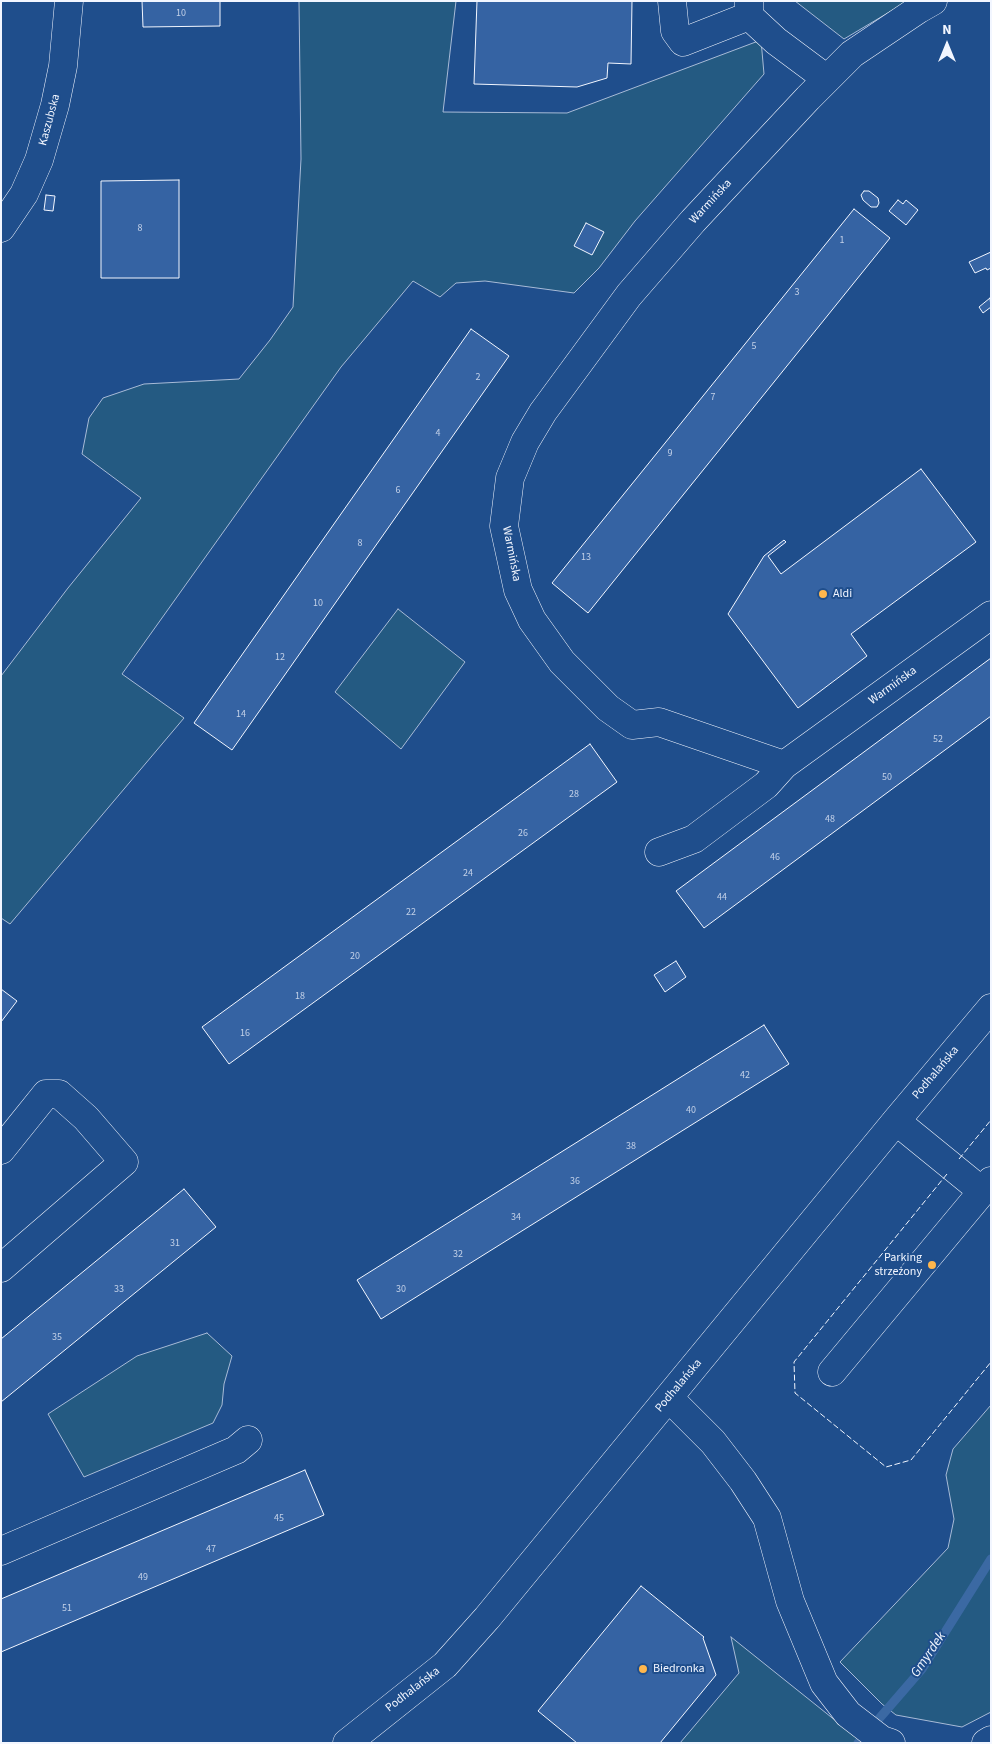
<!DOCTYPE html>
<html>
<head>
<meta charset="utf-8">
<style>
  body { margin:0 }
  #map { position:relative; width:992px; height:1744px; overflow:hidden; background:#1f4e8c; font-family:"Source Sans 3",sans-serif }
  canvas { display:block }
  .frame { position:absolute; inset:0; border:2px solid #f2f6ff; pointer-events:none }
  .north { position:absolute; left:922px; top:20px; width:50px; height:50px; -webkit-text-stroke:4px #1f4e8c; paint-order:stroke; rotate:0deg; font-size:14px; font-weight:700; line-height:20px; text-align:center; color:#f2f6ff }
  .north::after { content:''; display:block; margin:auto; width:18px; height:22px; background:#f2f6ff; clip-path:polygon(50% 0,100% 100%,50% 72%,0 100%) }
</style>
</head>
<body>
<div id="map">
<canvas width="992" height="1744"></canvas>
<div class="frame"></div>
<div class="north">N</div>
</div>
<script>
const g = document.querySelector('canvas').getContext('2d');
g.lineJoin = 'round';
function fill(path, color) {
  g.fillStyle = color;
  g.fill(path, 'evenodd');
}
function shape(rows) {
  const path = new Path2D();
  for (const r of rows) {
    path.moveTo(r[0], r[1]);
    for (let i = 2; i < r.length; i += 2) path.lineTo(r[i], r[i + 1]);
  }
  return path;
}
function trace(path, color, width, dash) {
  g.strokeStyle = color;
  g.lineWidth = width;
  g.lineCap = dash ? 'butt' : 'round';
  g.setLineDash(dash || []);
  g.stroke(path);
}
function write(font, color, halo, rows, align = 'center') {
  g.font = font + ' "Source Sans 3",sans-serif';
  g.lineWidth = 4;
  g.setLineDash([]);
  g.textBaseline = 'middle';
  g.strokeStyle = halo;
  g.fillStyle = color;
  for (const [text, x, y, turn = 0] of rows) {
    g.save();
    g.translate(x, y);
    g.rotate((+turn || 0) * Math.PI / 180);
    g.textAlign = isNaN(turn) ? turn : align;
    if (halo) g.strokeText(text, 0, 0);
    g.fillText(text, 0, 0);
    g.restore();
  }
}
const green = shape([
  [299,1,456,1,443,112,567,113,761,40,764,74,635,221,599,268,574,293,485,281,456,283,440,297,413,281,341,367,122,674,184,718,10,924,1,918,1,676,68,588,141,498,82,454,89,418,103,398,144,384,239,379,270,340,293,307,301,159,299,1],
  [795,1,908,1,844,39,795,1],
  [398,609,465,662,401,749,335,692,398,609],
  [207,1333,232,1356,224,1384,222,1405,213,1423,84,1477,48,1414,137,1356,207,1333],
  [991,1405,991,1712,962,1727,896,1715,882,1704,840,1662,948,1548,954,1519,946,1475,953,1449,991,1405],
  [731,1637,846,1729,878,1743,680,1743,739,1673,731,1637]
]);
const stream = shape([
  [858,1743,922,1669,991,1559]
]);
const building = shape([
  [142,1,220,1,220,26,143,27,142,1],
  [477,1,632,1,631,64,608,63,607,78,577,87,474,84,477,1],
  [179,180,179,278,101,278,101,181,179,180],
  [864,191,869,191,878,198,879,203,877,207,871,207,863,200,861,195,864,191],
  [46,195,55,196,53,211,44,210,46,195],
  [898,200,903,204,906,200,918,210,906,225,889,211,898,200],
  [854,209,890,238,588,613,552,583,854,209],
  [586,223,604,232,592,255,574,246,586,223],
  [991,252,991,268,987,270,986,268,975,273,969,262,991,252],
  [990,298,991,307,983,313,979,307,990,298],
  [471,329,509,356,232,750,194,723,471,329],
  [921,469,976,542,851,634,867,656,798,708,728,614,764,556,784,540,786,542,768,556,781,574,921,469],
  [991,658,991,716,704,928,676,891,991,658],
  [590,744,617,782,229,1064,202,1027,590,744],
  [676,961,686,977,665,992,654,975,676,961],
  [1,989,17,1001,1,1022,1,989],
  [764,1025,789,1064,381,1319,357,1280,764,1025],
  [184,1189,216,1227,1,1402,1,1339,184,1189],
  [305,1470,324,1515,1,1652,1,1599,305,1470],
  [641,1586,704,1637,703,1638,716,1675,660,1743,577,1743,538,1711,641,1586]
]);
const minor = shape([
  [672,1,675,31,683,42,749,16],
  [749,1,749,16,776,41,827,79],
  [933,1,919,9,852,54,808,98,693,221,629,295,543,412,525,442,510,478,504,526,518,590,532,620,562,662,608,708,632,725,659,722,784,765,991,615],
  [1,228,24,194,39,160,55,105,63,66,69,1],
  [659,852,694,839,766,785,784,765],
  [896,1121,982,1191],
  [1,1150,46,1094,59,1094,86,1118,124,1162,1,1268],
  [832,1372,991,1181],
  [669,1398,713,1442,743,1481,767,1518,790,1601,824,1683,848,1714,882,1740,891,1743],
  [1,1551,236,1450,248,1440],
  [347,1743,445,1665,487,1618,896,1121,991,1008],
  [986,1743,991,1740]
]);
const fence = shape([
  [959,1159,991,1120],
  [947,1174,794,1362,795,1393,886,1467,911,1460,991,1362]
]);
const markers = [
  [823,594,5,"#ffb74d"],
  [932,1265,5,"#ffb74d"],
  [643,1669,5,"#ffb74d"]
];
const numberNames = [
  ["10",181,14],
  ["8",140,229],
  ["1",842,241],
  ["3",797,293],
  ["5",754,347],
  ["2",478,378],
  ["7",713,398],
  ["4",438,434],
  ["9",670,454],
  ["6",398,491],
  ["8",360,544],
  ["13",586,558],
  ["10",318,604],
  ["12",280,658],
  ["14",241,715],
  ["52",938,740],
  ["50",887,778],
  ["28",574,795],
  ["48",830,820],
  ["26",523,834],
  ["46",775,858],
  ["24",468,874],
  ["44",722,898],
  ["22",411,913],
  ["20",355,957],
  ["18",300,997],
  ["16",245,1034],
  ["42",745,1076],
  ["40",691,1111],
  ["38",631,1147],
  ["36",575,1182],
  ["34",516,1218],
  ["31",175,1244],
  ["32",458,1255],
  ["33",119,1290],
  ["30",401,1290],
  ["35",57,1338],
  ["45",279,1519],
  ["47",211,1550],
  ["49",143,1578],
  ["51",67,1609]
];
const streetNames = [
  ["Kaszubska",50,120,-75],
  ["Warmińska",711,202,-47],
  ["Warmińska",511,554,79],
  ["Warmińska",893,686,-36],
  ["Podhalańska",936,1073,-50],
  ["Podhalańska",679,1386,-50],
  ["Podhalańska",413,1690,-38]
];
const poiNames = [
  ["Aldi",833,594],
  ["Parking",922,1258,"right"],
  ["strzeżony",922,1272,"right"],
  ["Biedronka",653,1669]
];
const waterNames = [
  ["Gmyrdek",929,1655,-56]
];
fill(green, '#245a82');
trace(green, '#a8bbd7', 1);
trace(stream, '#3b69a3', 9);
fill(building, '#3563a3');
trace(building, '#f2f6ff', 1);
trace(minor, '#f2f6ff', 29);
trace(minor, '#1f4e8c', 28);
trace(fence, '#f2f6ff', 1, [6, 2.5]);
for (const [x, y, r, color] of markers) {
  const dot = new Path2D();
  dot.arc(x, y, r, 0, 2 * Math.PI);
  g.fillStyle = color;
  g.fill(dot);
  trace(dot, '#1f4e8c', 2);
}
write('10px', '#c3d1e8', null, numberNames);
write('12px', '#f2f6ff', '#1f4e8c', streetNames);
write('12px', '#f2f6ff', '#1f4e8c', poiNames, 'left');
write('italic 14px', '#f2f6ff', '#1f4e8c', waterNames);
</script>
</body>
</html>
